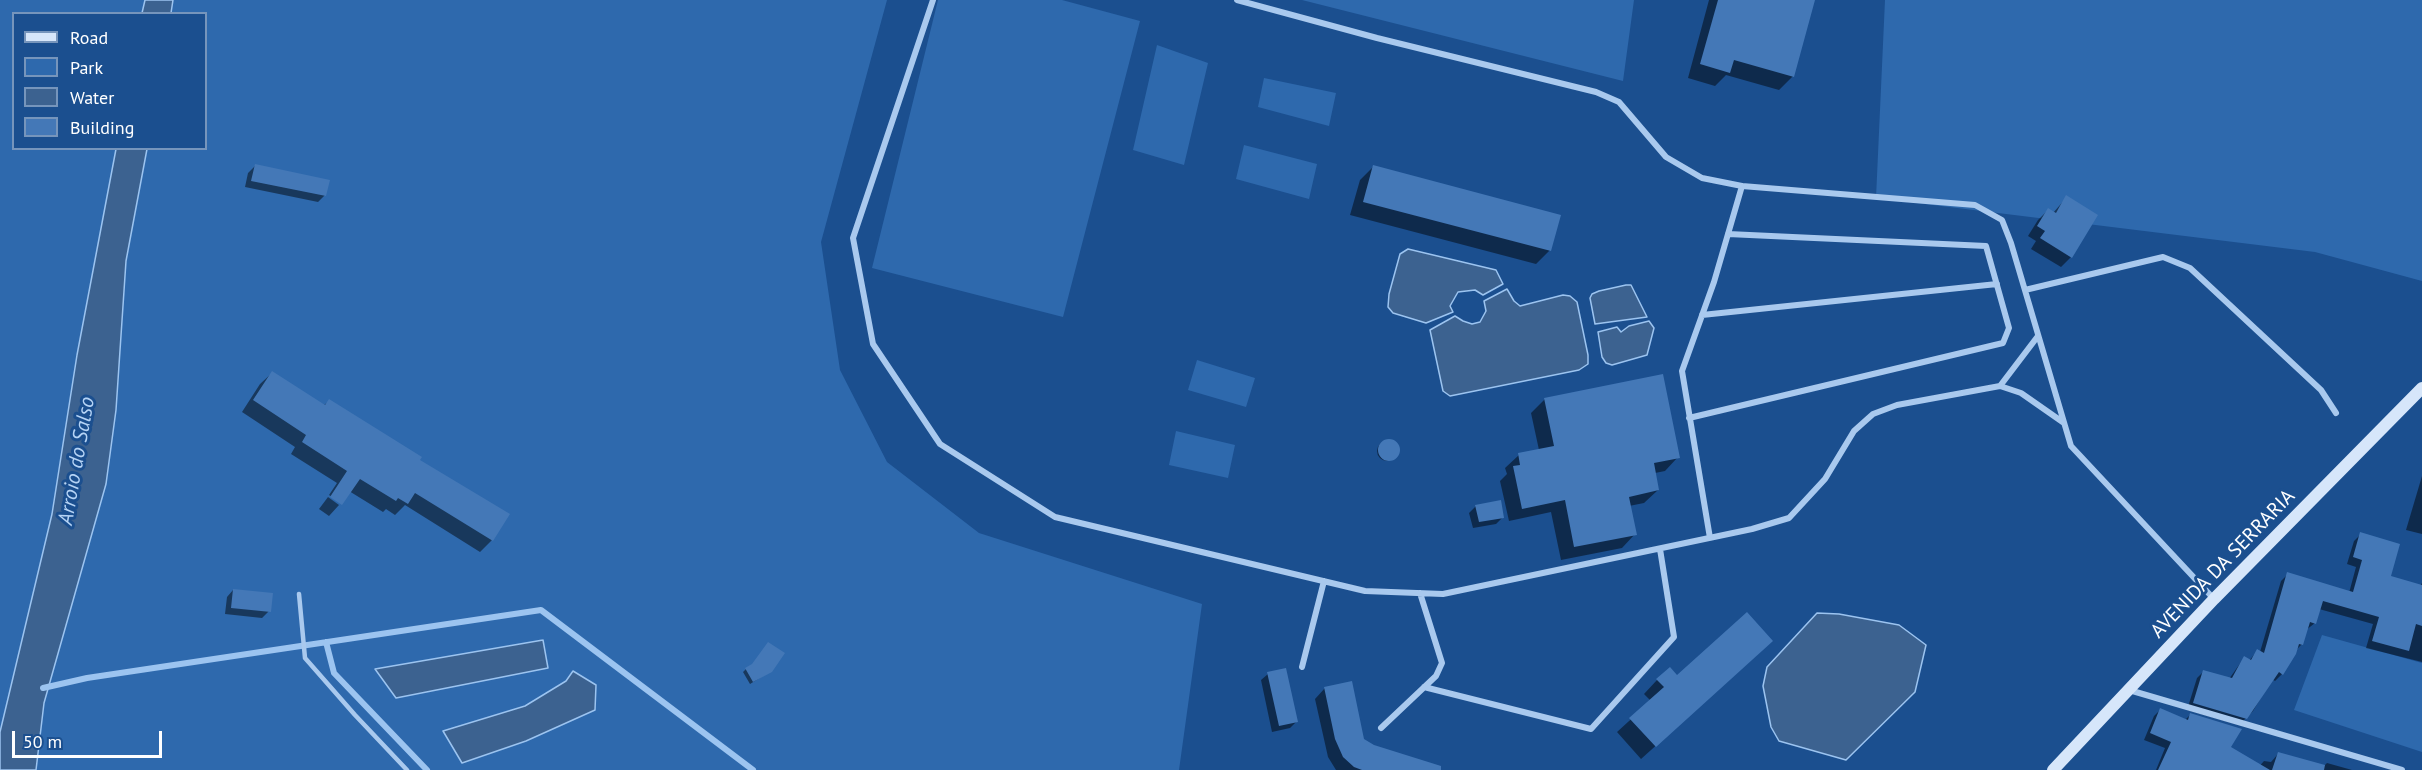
<!DOCTYPE html>
<html>
<head>
<meta charset="utf-8">
<style>
  body { margin:0 }
  #map { position:relative; width:2422px; height:770px; overflow:hidden; background:#1b4f8f; font-family:"PT Sans",sans-serif }
  canvas { display:block }
  .legend { position:absolute; left:12px; top:12px; width:195px; height:138px; box-sizing:border-box; background:#1b4f8f; border:2px solid #7695bc; margin:0; padding:8px 10px; list-style:none; font-size:18px; color:#fff }
  .legend li { display:flex; align-items:center; gap:12px; height:30px }
  .legend b { width:30px; border:2px solid #7695bc }
  .scale { position:absolute; left:12px; top:731px; width:150px; height:27px; box-sizing:border-box; border:3px solid #fff; border-top:0; padding-left:8px; font-size:18px; line-height:21px; white-space:nowrap; color:#fff; -webkit-text-stroke:4px #1b4f8f; paint-order:stroke }
</style>
</head>
<body>
<div id="map">
<canvas width="2422" height="770"></canvas>
<ul class="legend">
<li><b style="height:8px;background:#d6e6fa"></b>Road</li>
<li><b style="height:16px;background:#2e69ad"></b>Park</li>
<li><b style="height:16px;background:#3c6290"></b>Water</li>
<li><b style="height:16px;background:#4478b7"></b>Building</li>
</ul>
<div class="scale">50 m</div>
</div>
<script>
const g = document.querySelector('canvas').getContext('2d');
g.lineJoin = 'round';
function fill(path, color) {
  g.fillStyle = color;
  g.fill(path, 'evenodd');
}
function shape(rows) {
  const path = new Path2D();
  for (const r of rows) {
    if (r.length === 3) {
      path.moveTo(r[0] + r[2], r[1]);
      path.arc(r[0], r[1], r[2], 0, 2 * Math.PI);
      continue;
    }
    path.moveTo(r[0], r[1]);
    for (let i = 2; i < r.length; i += 2) path.lineTo(r[i], r[i + 1]);
  }
  return path;
}
function trace(path, color, width, dash) {
  g.strokeStyle = color;
  g.lineWidth = width;
  g.lineCap = dash ? 'butt' : 'round';
  g.setLineDash(dash || []);
  g.stroke(path);
}
function write(font, color, halo, rows, align = 'center') {
  g.font = font + ' "PT Sans",sans-serif';
  g.lineWidth = 6;
  g.setLineDash([]);
  g.textBaseline = 'middle';
  g.strokeStyle = halo;
  g.fillStyle = color;
  for (const [text, x, y, turn = 0] of rows) {
    g.save();
    g.translate(x, y);
    g.rotate((+turn || 0) * Math.PI / 180);
    g.textAlign = isNaN(turn) ? turn : align;
    if (halo) g.strokeText(text, 0, 0);
    g.fillText(text, 0, 0);
    g.restore();
  }
}
const green = shape([
  [0,0,145,0,142,13,14,14,14,148,116,149,77,355,52,514,0,732],
  [173,0,887,0,821,242,840,370,887,462,979,533,1202,604,1179,770,36,770,44,703,147,149,206,148,206,14,171,13],
  [543,640,548,668,396,698],
  [566,681,595,710,526,741,463,763,443,731,525,706],
  [938,0,1062,0,1140,21,1063,317,872,268],
  [1302,0,1634,0,1623,81],
  [1885,0,2422,0,2422,281,2315,252,1876,198],
  [1157,45,1208,63,1184,165,1133,150],
  [1264,78,1336,93,1329,126,1258,107],
  [1244,145,1317,164,1309,199,1236,179],
  [1197,360,1255,378,1246,407,1188,390],
  [1176,431,1235,445,1228,478,1169,465],
  [2322,635,2422,663,2422,752,2294,710]
]);
const water = shape([
  [145,0,173,0,171,13,142,13,145,0],
  [116,149,147,149,126,261,116,410,106,484,44,703,36,770,0,770,0,732,52,514,77,355,116,149],
  [1408,249,1496,270,1503,284,1483,295,1475,290,1458,292,1450,306,1453,312,1426,323,1393,313,1388,307,1389,294,1400,254,1408,249],
  [1626,285,1631,285,1647,317,1595,324,1590,298,1592,294,1599,291,1626,285],
  [1507,289,1514,301,1520,306,1563,295,1570,296,1577,302,1588,355,1588,364,1579,370,1450,396,1443,391,1430,330,1455,316,1463,321,1472,324,1480,322,1486,311,1484,301,1507,289],
  [1649,321,1654,328,1647,355,1612,365,1606,363,1602,357,1598,332,1617,327,1621,332,1629,326,1649,321],
  [1817,613,1839,614,1899,625,1926,645,1915,692,1846,760,1779,741,1771,727,1763,686,1767,667,1817,613],
  [543,640,548,668,396,698,375,669,543,640],
  [573,671,596,685,595,710,526,741,462,763,443,731,525,706,566,681,573,671]
]);
const shadow = shape([
  [1709,0,1814,0,1793,76,1779,90,1726,75,1715,86,1688,78],
  [255,166,325,195,318,202,245,187,248,173],
  [1373,167,1550,250,1536,264,1350,215,1360,180],
  [2067,197,2071,257,2061,267,2031,249,2036,241,2028,236,2038,220,2048,210,2053,213],
  [272,373,323,406,329,401,418,460,492,540,480,552,405,505,395,515,386,509,383,512,349,491,341,503,329,495,337,483,291,454,295,447,242,412,260,384],
  [1545,399,1678,457,1665,471,1655,473,1658,490,1644,503,1629,506,1635,534,1622,548,1561,560,1551,512,1509,521,1500,481,1507,474,1505,468,1519,455,1539,450,1531,413],
  [1387,451,10],
  [2422,476,2422,534,2406,530],
  [328,497,339,505,329,516,319,509],
  [1476,506,1503,517,1496,524,1473,528,1469,513],
  [2361,534,2389,577,2420,586,2422,583,2422,662,2366,648,2373,624,2319,609,2315,623,2306,630,2302,644,2296,650,2282,674,2275,681,2272,679,2253,711,2239,725,2187,710,2197,678,2204,671,2229,679,2244,658,2249,661,2257,651,2260,652,2281,581,2288,574,2349,593,2356,567,2347,564,2354,541],
  [233,590,269,611,262,618,225,614,227,597],
  [1758,654,1641,759,1617,732,1651,701,1644,694,1657,680,1677,677],
  [746,669,771,671,750,684,743,672],
  [1268,674,1296,722,1290,728,1272,732,1261,680],
  [1325,688,1363,740,1420,770,1336,770,1328,757,1315,699],
  [2160,710,2185,720,2190,715,2229,748,2245,770,2156,770,2165,748,2144,740,2154,716],
  [2278,754,2323,767,2327,763,2352,770,2256,770,2264,761,2271,762]
]);
const stream = shape([
  [326,642,334,673,427,770],
  [43,688,87,678,541,610,753,770]
]);
const building = shape([
  [1718,0,1815,0,1794,77,1734,60,1730,73,1700,64],
  [255,164,330,180,326,196,251,181],
  [1373,165,1561,215,1551,251,1363,202],
  [2066,195,2098,215,2072,258,2040,238,2045,231,2037,226,2048,208,2056,213],
  [272,371,325,405,329,399,422,457,420,460,510,514,493,541,415,493,408,504,398,498,396,501,360,479,342,505,330,497,347,471,302,442,306,435,253,400],
  [1663,374,1680,458,1654,463,1659,490,1629,497,1637,535,1574,547,1565,500,1522,509,1513,466,1520,465,1518,453,1554,446,1544,398],
  [1389,450,11],
  [1501,500,1504,518,1479,522,1475,505],
  [2360,532,2400,544,2391,576,2422,585,2422,626,2416,624,2409,651,2372,641,2379,617,2323,601,2316,624,2310,622,2303,645,2299,644,2296,654,2283,675,2279,672,2247,719,2193,703,2203,670,2232,678,2244,656,2251,660,2257,649,2264,653,2287,572,2353,592,2362,560,2353,557],
  [233,589,273,593,271,612,231,608],
  [1747,612,1773,641,1656,747,1629,718,1664,687,1656,679,1670,667,1677,675],
  [768,642,785,653,772,672,753,682,745,668,752,664],
  [1286,668,1298,722,1279,726,1267,672],
  [1352,681,1364,739,1374,745,1441,766,1441,770,1362,770,1354,767,1343,757,1335,739,1324,687],
  [2160,708,2188,720,2190,713,2242,729,2231,747,2270,770,2158,770,2171,742,2150,733],
  [2278,752,2325,765,2324,770,2272,770]
]);
const lane = shape([
  [299,594,305,658,355,715,407,770]
]);
const street = shape([
  [933,0,853,238,873,344,940,444,1055,517,1365,591,1443,594,1752,529,1789,518,1825,479,1854,431,1873,414,1897,405,2000,386,2021,393,2064,423],
  [1237,0,1377,38,1596,92,1619,102,1666,157,1702,178,1742,186,1975,205,2002,220,2011,243,2071,446,2214,599],
  [2025,290,2163,257,2190,268,2321,390,2336,413],
  [1702,315,1997,284],
  [2000,386,2038,336],
  [1689,418,2003,343,2009,328,1986,246,1728,234],
  [1710,538,1682,371,1714,282,1742,186],
  [1302,667,1324,581],
  [1424,687,1591,729,1674,637,1660,549],
  [2129,690,2402,770],
  [1381,728,1436,676,1442,663,1420,593]
]);
const secondary = shape([
  [2053,770,2214,599,2422,388]
]);
const streetNames = [
  ["AVENIDA DA SERRARIA",2223,564,-46]
];
const waterNames = [
  ["Arroio do Salso",77,461,-80]
];
fill(green, '#2e69ad');
fill(water, '#3c6290');
trace(water, '#9cc4f0', 1.5);
fill(shadow, '#0007');
trace(stream, '#9cc4f0', 6);
fill(building, '#4478b7');
trace(lane, '#a9c9ee', 4.5);
trace(street, '#a9c9ee', 6);
trace(secondary, '#d6e6fa', 12);
write('20px', '#fff', '#1b4f8f', streetNames);
write('italic 21px', '#b5d3f5', '#1b4f8f', waterNames);
</script>
</body>
</html>
